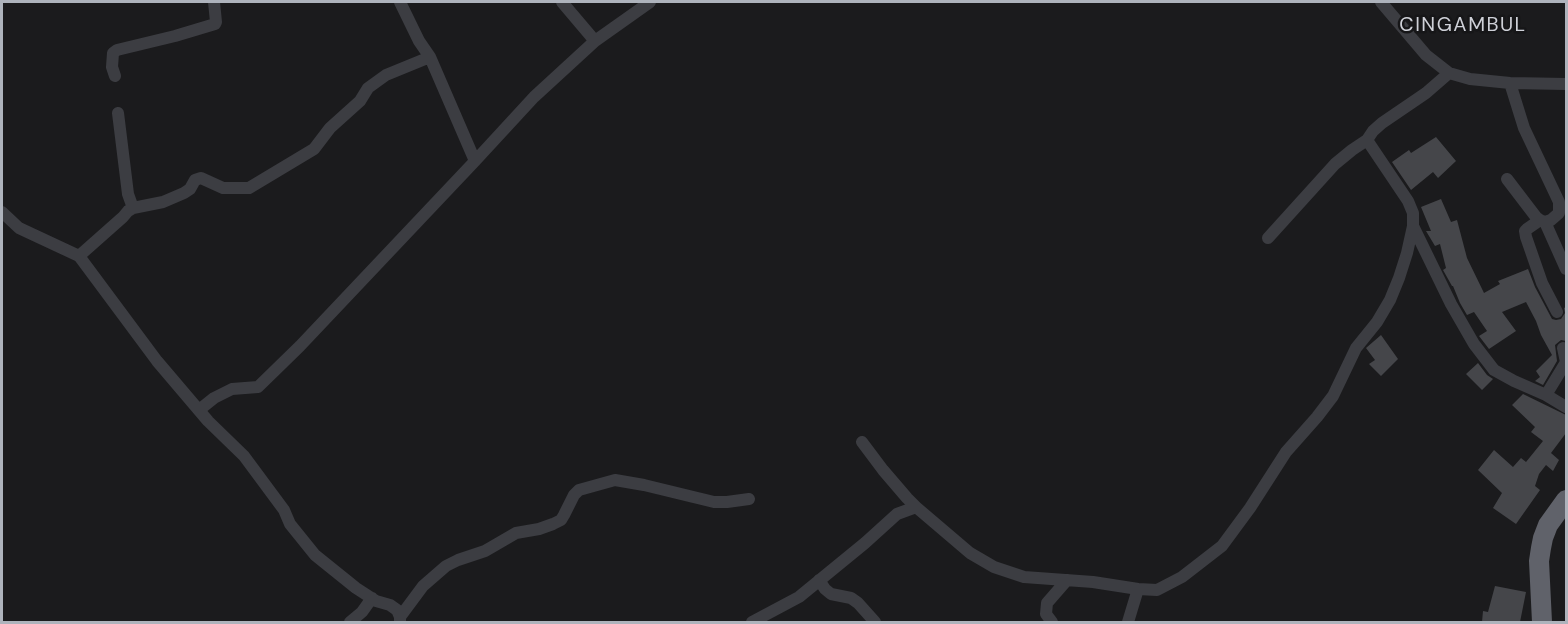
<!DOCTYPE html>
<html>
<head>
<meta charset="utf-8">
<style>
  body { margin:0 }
  #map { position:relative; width:1568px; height:624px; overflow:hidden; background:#1b1b1d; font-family:"DM Sans",sans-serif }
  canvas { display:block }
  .frame { position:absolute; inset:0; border:3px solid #aeb3bc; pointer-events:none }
</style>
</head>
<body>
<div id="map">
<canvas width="1568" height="624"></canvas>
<div class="frame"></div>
</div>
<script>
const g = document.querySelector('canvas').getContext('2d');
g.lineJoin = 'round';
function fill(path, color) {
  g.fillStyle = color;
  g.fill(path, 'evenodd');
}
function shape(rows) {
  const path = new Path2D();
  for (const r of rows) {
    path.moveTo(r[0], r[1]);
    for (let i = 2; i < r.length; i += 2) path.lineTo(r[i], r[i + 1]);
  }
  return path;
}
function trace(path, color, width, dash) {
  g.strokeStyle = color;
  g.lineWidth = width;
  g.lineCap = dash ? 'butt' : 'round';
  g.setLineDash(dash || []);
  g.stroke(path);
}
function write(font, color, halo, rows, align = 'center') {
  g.font = font + ' "DM Sans",sans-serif';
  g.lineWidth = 5;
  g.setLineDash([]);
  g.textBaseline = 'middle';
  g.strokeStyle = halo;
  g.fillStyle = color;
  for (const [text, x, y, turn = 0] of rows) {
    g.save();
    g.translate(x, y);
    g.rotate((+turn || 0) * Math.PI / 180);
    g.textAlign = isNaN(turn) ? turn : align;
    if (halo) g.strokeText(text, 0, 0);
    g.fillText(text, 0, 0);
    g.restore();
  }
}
const building = shape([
  [1436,137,1456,161,1438,178,1433,172,1411,190,1392,162,1409,150,1411,153],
  [1441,199,1451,222,1457,220,1467,258,1484,293,1500,284,1498,281,1528,269,1535,287,1552,319,1556,320,1561,319,1565,313,1564,308,1566,307,1566,341,1561,340,1555,345,1557,361,1543,385,1535,381,1540,377,1536,371,1552,355,1541,335,1536,321,1526,302,1502,312,1516,331,1489,349,1479,336,1487,331,1474,312,1467,315,1460,303,1453,286,1452,286,1443,270,1446,268,1440,244,1435,246,1426,231,1431,231,1421,207],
  [1381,335,1398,359,1381,376,1369,364,1375,360,1366,348],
  [1478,363,1487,375,1493,379,1482,390,1466,374],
  [1523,394,1566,415,1566,433,1551,453,1559,460,1553,471,1546,465,1539,474,1535,486,1540,490,1516,524,1493,508,1502,493,1478,470,1494,450,1513,467,1521,458,1526,462,1543,441,1531,432,1535,427,1512,405],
  [1495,586,1526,592,1520,622,1482,622,1483,611,1488,612]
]);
const minor = shape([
  [562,2,595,41],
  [1381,2,1426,55,1449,73,1470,79,1510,83,1566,84],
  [430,57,475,161],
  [115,76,112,67,113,53,117,50,175,36,215,24,216,22,214,2],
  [1510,83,1524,128,1559,202,1559,213,1551,220,1545,222,1566,269],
  [1507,179,1536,217,1540,220,1545,222],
  [133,208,163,202,184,193,190,189,195,180,201,178,223,188,249,188,314,149,330,128,360,101,368,88,386,75,430,57,419,41,400,2],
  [2,212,19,228,79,256,157,361,208,421,244,456,284,510,290,524,315,555,356,588,376,601,390,605,397,610,400,617,400,622],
  [1540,220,1527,229,1525,231,1526,237,1542,283,1557,312],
  [1413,226,1451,304,1474,344,1494,370,1514,381,1546,395,1566,407],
  [1268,238,1335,164,1352,150,1367,140],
  [79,256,123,217,128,211,133,208,128,194,118,113],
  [1546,395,1566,362,1563,348],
  [199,410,214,398,232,389,258,387,300,346,475,161,534,97,595,41,650,2],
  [862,442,883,470,907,498,916,507],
  [819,580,825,589,831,594,851,598,858,603,875,622],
  [400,617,423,586,446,566,458,560,485,551,516,533,539,529,553,524,561,520,564,515,574,495,579,490,615,480,644,485,714,502,727,502,749,499],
  [350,622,362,612,372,598],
  [752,622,799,597,865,543,897,514,916,507,970,553,994,567,1024,577,1093,582,1138,589,1157,590,1182,577,1222,546,1250,508,1286,452,1317,417,1333,396,1356,348,1377,322,1390,300,1399,278,1407,253,1413,226,1413,213,1408,201,1367,140,1373,131,1382,123,1426,93,1449,73],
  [1052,622,1046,614,1047,603,1067,580],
  [1128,622,1138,589]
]);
const trunk = shape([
  [1542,622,1539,561,1541,548,1543,538,1548,525,1566,500]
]);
const quarterNames = [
  ["CINGAMBUL",1463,26]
];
fill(building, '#45464a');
trace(minor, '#3c3d42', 12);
trace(trunk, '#60626a', 20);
g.letterSpacing = '1.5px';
write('20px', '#cfd1d8', '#161618', quarterNames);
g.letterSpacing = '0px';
</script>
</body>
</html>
